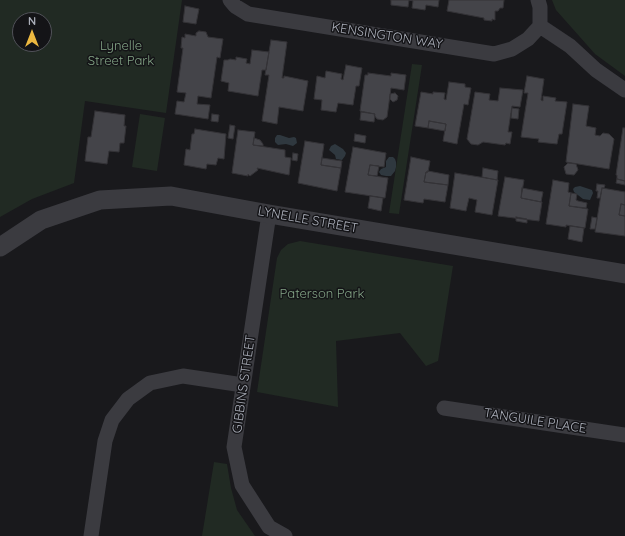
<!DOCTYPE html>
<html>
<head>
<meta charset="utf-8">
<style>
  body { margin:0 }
  #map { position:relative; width:625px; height:536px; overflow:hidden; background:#19191c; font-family:Quicksand,sans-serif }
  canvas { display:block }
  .north { position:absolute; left:12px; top:12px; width:40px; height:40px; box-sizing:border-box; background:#141417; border:1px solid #515259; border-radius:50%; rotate:0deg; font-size:11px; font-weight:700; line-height:16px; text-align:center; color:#acb0bb }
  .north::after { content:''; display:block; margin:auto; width:14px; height:18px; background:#ecb840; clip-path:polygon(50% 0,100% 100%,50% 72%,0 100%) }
</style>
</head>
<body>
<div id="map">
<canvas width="625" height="536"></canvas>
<div class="north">N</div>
</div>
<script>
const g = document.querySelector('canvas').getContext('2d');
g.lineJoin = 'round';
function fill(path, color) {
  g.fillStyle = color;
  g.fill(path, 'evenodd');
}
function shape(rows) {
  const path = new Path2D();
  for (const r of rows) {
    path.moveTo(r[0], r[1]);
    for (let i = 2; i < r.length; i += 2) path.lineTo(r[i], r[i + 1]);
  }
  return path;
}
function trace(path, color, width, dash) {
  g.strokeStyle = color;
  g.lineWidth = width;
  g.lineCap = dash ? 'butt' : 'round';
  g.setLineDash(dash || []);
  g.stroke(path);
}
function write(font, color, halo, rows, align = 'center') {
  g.font = font + ' Quicksand,sans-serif';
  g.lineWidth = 3;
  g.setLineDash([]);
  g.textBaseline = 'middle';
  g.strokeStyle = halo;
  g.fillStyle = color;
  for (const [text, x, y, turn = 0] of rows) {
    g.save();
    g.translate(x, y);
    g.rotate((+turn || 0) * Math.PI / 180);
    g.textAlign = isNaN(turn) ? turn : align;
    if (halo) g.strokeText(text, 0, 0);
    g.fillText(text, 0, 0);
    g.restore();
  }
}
const green = shape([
  [0,0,182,0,166,113,85,101,74,183,32,199,0,217],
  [20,20,44,20,44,44,20,44],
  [552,0,625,0,625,76,595,54,556,10],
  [412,64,422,65,399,214,389,213],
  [140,114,165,118,157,171,132,167],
  [300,241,453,266,438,361,426,366,400,333,336,341,338,407,257,392,277,258,281,250,288,244],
  [214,462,227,464,231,488,237,510,255,536,202,536]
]);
const water = shape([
  [277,135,280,135,289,138,294,137,296,138,297,143,293,146,286,144,278,145,275,142,275,138],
  [335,144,343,149,346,153,345,156,342,160,336,159,335,155,329,150,331,146],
  [389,157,393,157,395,159,396,162,396,167,395,171,391,176,386,176,381,175,379,172,381,169,386,167,386,161],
  [580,186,592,190,593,193,590,200,583,199,574,192,573,189,575,187]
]);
const building = shape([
  [391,0,439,0,438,7,426,5,425,10,412,8,413,1,409,0,408,7,391,5,391,0],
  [449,0,504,0,503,8,500,8,498,11,495,11,495,20,492,19,492,21,484,20,484,18,447,11,449,0],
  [185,6,199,9,196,24,183,22,185,6],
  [199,31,206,32,208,37,223,39,220,58,217,57,211,98,198,96,197,104,210,105,208,119,175,114,177,101,184,102,186,93,177,92,183,48,181,48,182,37,185,38,185,34,196,36,196,33,199,31],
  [271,40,287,42,282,78,284,78,284,76,308,81,303,111,279,107,277,124,262,121,269,75,265,75,271,40],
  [252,50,269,52,266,70,262,70,258,96,228,91,229,83,221,81,224,60,228,60,230,59,236,60,236,57,247,59,246,63,250,64,252,50],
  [346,65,362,68,359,86,356,86,353,105,338,103,336,112,321,110,322,100,314,99,317,76,325,78,326,71,342,74,341,79,343,80,346,65],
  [368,73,391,76,391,73,406,75,404,90,391,88,387,117,383,120,377,119,374,115,375,114,360,111,365,75,368,75,368,73],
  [527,76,544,79,541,100,543,101,543,96,556,98,555,101,567,102,562,134,559,134,557,144,538,142,539,139,521,137,528,93,524,93,527,76],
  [449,82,465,84,465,87,471,88,468,105,464,104,457,144,443,141,446,124,429,121,428,128,415,126,421,92,433,94,433,92,445,93,444,99,446,100,449,82],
  [500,88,523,90,520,107,512,106,508,132,512,132,510,144,506,143,505,145,483,142,478,145,471,144,467,139,475,92,490,94,489,100,498,101,500,88],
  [395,93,398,96,397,100,393,102,390,99,390,94,395,93],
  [573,104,589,106,586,126,596,128,595,135,600,136,603,133,609,134,614,139,609,169,566,162,573,104],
  [512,108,519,109,518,119,511,118,512,108],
  [95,111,125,115,124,126,126,126,124,143,120,143,119,152,109,151,107,164,85,161,88,137,91,137,95,111],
  [361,112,375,114,374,122,360,120,361,112],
  [212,114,219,115,218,122,211,121,212,114],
  [429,121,446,124,445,131,428,128,429,121],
  [230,125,235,126,233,139,228,138,230,125],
  [623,128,625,128,625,181,617,179,617,175,616,175,623,128],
  [195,129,226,134,224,159,218,158,216,165,207,164,206,169,184,165,186,149,190,150,192,134,194,134,195,129],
  [238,130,255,132,253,145,285,150,285,157,291,158,289,175,257,168,258,170,250,176,248,174,248,176,232,173,238,130],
  [355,134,366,136,365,143,354,141,355,134],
  [254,138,260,140,263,144,263,146,253,145,254,138],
  [305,141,324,144,321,165,341,168,337,191,298,183,305,141],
  [353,147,386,153,384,167,370,165,368,175,388,178,385,198,345,192,353,147],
  [293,153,298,154,297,161,292,160,293,153],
  [411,157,430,161,428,172,426,172,424,182,448,185,445,202,424,199,423,203,404,200,411,157],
  [322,158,342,161,341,168,321,165,322,158],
  [568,163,576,164,578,170,574,175,566,174,564,167,568,163],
  [370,165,379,166,377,176,368,175,370,165],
  [483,168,498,171,497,180,482,177,483,168],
  [428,171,449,175,448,185,424,182,426,172,428,172,428,171],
  [455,173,498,180,492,215,475,212,477,200,469,198,466,211,450,208,455,173],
  [505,177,524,180,521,198,542,202,539,221,498,216,505,177],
  [617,179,625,181,625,185,616,183,617,179],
  [553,180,569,183,568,192,571,193,569,206,588,209,585,228,566,225,566,227,546,224,553,180],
  [597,184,605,185,604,188,602,188,600,198,597,198,598,191,596,191,597,184],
  [522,188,543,192,541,202,521,198,522,188],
  [602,188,625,192,625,205,621,204,619,215,625,216,625,236,595,232,602,188],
  [571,193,577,194,576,200,578,201,587,203,586,208,569,206,571,193],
  [370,196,383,198,381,211,368,208,370,196],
  [621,204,625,205,625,216,619,215,621,204],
  [516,217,527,219,527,223,516,221,516,217],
  [592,217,597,218,595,229,590,229,592,217],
  [570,226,584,228,582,242,568,239,570,226]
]);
const minor = shape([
  [230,0,235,6,248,14,494,54,512,49,528,39,540,26],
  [538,0,540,7,540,26,570,46,596,70,625,90],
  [269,214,234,447,242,485,269,527,285,536],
  [444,408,625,435],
  [91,536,105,441,112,420,128,399,150,383,183,376,243,385]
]);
const tertiary = shape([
  [0,247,41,220,100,200,171,196,269,214,625,274]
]);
const streetNames = [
  ["KENSINGTON WAY",387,36,9],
  ["LYNELLE STREET",308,220,10],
  ["GIBBINS STREET",244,384,-82],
  ["TANGUILE PLACE",535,421,9]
];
const parkNames = [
  ["Lynelle",121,46],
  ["Street Park",121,61],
  ["Paterson Park",322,294]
];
fill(green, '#212a23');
fill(water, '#2f383f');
fill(building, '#444449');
trace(building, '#343337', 1);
trace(minor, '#3b3b40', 15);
trace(tertiary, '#3b3b40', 19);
write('13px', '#acb0bb', '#141417', streetNames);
write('13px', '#84a587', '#141417', parkNames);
</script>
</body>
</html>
